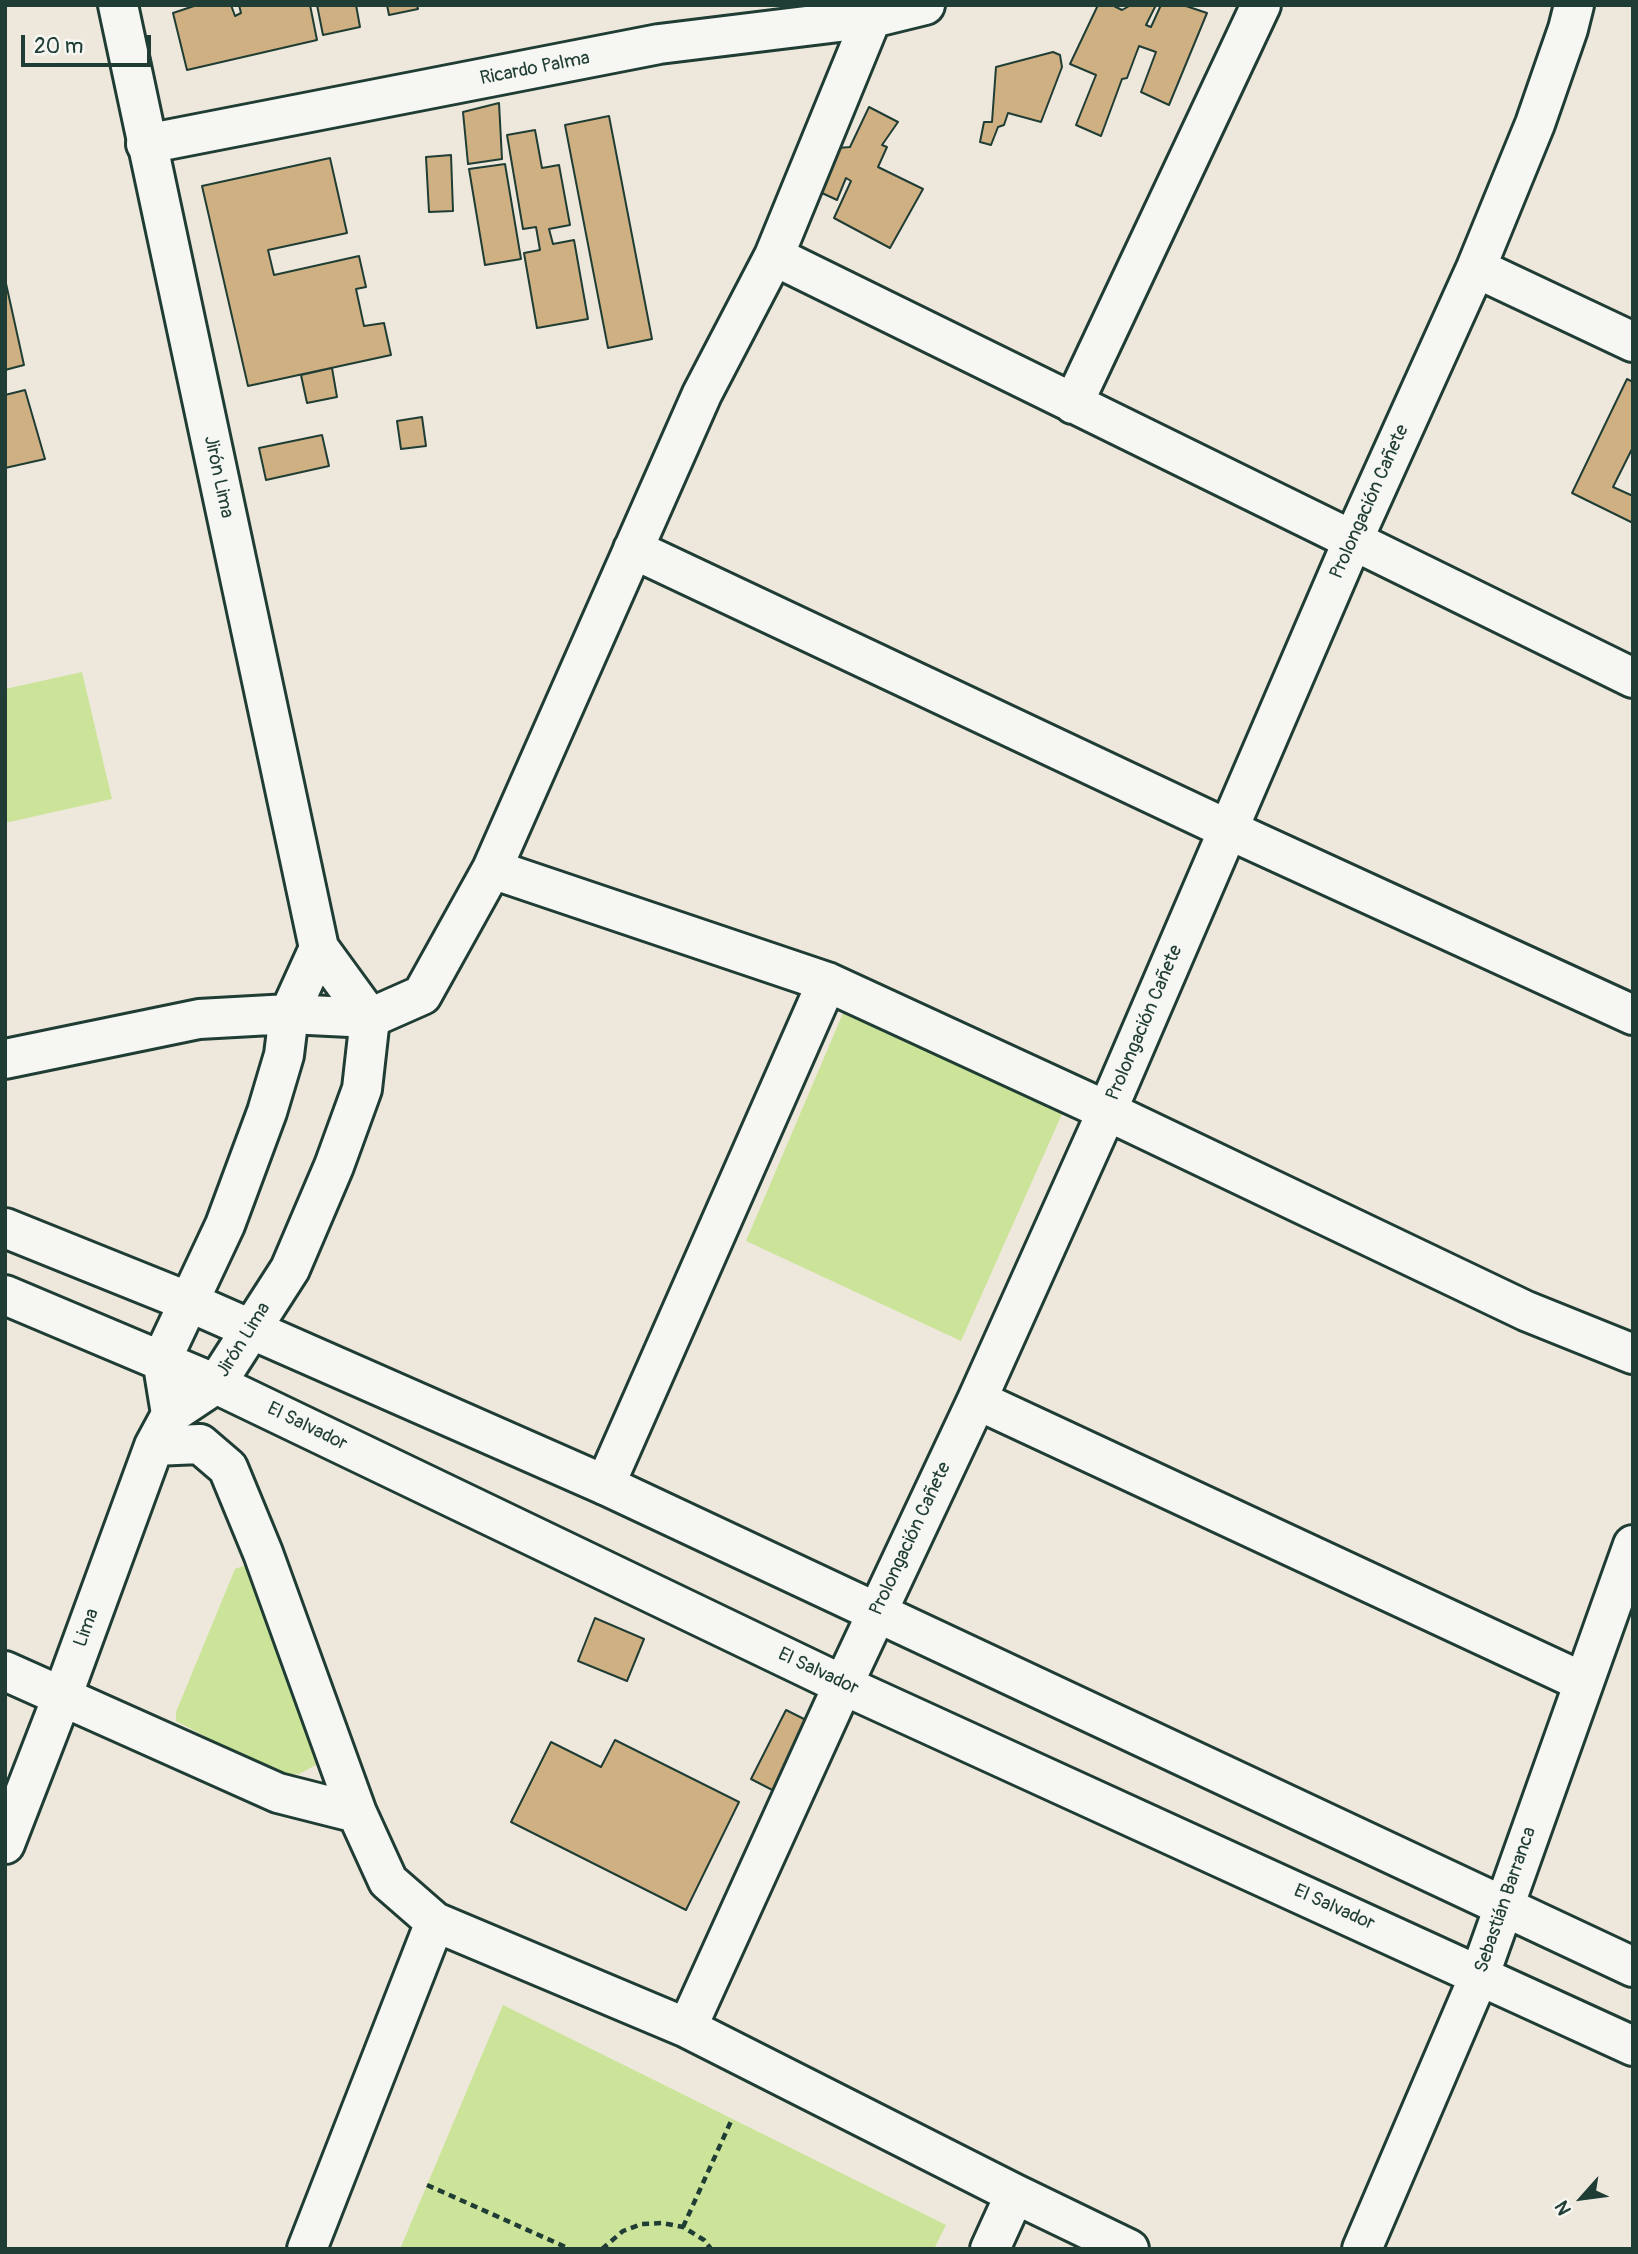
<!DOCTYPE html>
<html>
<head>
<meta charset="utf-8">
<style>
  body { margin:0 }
  #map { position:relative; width:1638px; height:2254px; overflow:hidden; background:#eee8dc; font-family:Pangolin,sans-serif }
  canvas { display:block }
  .frame { position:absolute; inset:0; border:7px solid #1f3d34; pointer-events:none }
  .north { position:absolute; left:1547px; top:2163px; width:70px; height:70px; -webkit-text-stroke:5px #f6f6f2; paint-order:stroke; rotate:242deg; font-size:19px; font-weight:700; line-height:28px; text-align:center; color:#1f3d34 }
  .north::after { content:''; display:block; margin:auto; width:24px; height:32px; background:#1f3d34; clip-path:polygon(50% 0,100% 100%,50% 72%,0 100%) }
  .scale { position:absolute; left:21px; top:35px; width:130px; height:32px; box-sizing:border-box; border:4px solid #1f3d34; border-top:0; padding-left:9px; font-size:21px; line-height:24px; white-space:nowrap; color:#1f3d34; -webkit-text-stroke:5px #f6f6f2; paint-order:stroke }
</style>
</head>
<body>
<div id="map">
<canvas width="1638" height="2254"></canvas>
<div class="frame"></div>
<div class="north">N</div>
<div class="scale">20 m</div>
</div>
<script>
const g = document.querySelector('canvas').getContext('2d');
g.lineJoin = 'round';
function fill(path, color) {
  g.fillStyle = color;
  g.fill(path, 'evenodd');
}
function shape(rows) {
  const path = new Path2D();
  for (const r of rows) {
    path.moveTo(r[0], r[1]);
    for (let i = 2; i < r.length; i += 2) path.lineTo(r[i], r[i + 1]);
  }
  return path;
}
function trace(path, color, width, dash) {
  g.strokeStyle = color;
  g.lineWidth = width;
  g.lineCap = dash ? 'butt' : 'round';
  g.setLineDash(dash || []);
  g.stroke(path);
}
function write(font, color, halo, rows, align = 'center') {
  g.font = font + ' Pangolin,sans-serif';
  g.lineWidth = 5;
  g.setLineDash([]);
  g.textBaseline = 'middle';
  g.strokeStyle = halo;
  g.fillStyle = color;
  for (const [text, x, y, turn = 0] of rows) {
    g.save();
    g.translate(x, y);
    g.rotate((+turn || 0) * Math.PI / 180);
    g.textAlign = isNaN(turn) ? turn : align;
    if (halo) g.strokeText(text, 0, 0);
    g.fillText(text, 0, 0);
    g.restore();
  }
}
const green = shape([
  [82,672,112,799,5,823,5,689],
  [843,1013,1062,1114,961,1341,746,1241],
  [257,1561,320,1747,316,1765,299,1774,278,1775,176,1721,176,1712,235,1569],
  [503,2005,946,2225,934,2249,400,2249]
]);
const building = shape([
  [197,5,231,5,235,16,241,13,239,5,310,5,317,40,187,70,173,13,197,5],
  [317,5,356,5,360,27,323,35,317,5],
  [387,5,417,5,418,9,389,15,387,5],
  [1098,5,1112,5,1122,10,1131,5,1156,5,1146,25,1151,27,1161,5,1183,5,1207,13,1169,105,1141,92,1156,52,1139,46,1127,78,1122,79,1101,136,1076,125,1096,75,1070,64,1098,5],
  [1053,52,1060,55,1062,67,1041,122,1008,113,1004,125,998,127,991,145,980,142,984,122,992,122,996,67,1053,52],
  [499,103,502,159,468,164,463,112,499,103],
  [869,107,898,122,882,145,887,147,878,167,923,189,890,248,834,218,851,181,846,178,837,200,822,193,838,148,850,147,869,107],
  [609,116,652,339,608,348,565,125,609,116],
  [535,130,542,168,559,165,570,225,549,229,553,244,574,240,588,319,537,328,524,253,540,250,536,227,523,229,507,135,535,130],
  [451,155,453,211,429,212,426,157,451,155],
  [330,158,347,233,268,250,274,275,359,256,366,287,356,289,364,326,384,323,391,355,248,386,202,186,330,158],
  [505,164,521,259,485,265,469,169,505,164],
  [5,279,24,365,5,370,5,279],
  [332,368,337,397,307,403,301,375,332,368],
  [1627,379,1633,382,1633,447,1613,487,1633,496,1633,523,1572,493,1627,379],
  [25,390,45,459,5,468,5,395,25,390],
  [422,417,426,446,401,449,397,421,422,417],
  [322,435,329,466,266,480,259,448,322,435],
  [595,1618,644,1639,627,1681,578,1661,595,1618],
  [786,1710,818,1726,782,1795,751,1779,786,1710],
  [615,1740,739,1802,686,1910,511,1822,551,1742,601,1767,615,1740]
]);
const path = shape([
  [427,2185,570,2249],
  [683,2227,732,2119],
  [602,2249,623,2231,642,2224,662,2223,683,2227,704,2240,711,2249]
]);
const minor = shape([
  [146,144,659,44,872,18,925,5],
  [774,256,1633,678],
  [1476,268,1633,342],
  [1073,404,1261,5],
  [633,549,1227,829,1633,1015],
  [492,869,827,982,1107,1111,1526,1311,1633,1354],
  [289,1014,370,1018,422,995,492,869,702,394,774,256,877,5],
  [977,1400,1583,1682],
  [154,1446,200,1444,228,1468,263,1553,357,1813,388,1881,435,1922,687,2028,1015,2194,1129,2249],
  [605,1485,827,982],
  [5,1671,278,1793,357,1813],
  [5,1844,62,1697,154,1446,167,1422],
  [687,2028,843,1685,977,1400,1107,1111,1353,540,1476,268,1535,124,1568,29,1574,5],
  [307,2249,435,1922],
  [990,2249,1015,2194]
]);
const tertiary = shape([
  [118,5,319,948,370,1018,362,1089,334,1166,290,1269,216,1384,171,1414,162,1359,225,1225,267,1112,284,1055,289,1014,319,948],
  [5,1059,199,1019,289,1014],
  [5,1228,189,1302,605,1485,1633,1967],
  [5,1295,216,1384,843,1685,1633,2046],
  [1362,2249,1480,1974,1633,1545]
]);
const streetNames = [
  ["Ricardo Palma",535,69,-11],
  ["Jirón Lima",218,477,78],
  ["Prolongación Cañete",1370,502,-66],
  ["Prolongación Cañete",1145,1023,-67],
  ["Jirón Lima",244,1340,-58],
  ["El Salvador",307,1427,26],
  ["Prolongación Cañete",911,1539,-65],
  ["Lima",87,1628,-70],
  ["El Salvador",818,1672,25],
  ["Sebastián Barranca",1506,1900,-71],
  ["El Salvador",1334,1908,24]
];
fill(green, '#cce499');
fill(building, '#cfb083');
trace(building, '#1f3d34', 2);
trace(minor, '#1f3d34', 44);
trace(tertiary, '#1f3d34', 44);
trace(path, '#1f3d34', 4.5, [7, 5]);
trace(minor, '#f6f6f2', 38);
trace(tertiary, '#f6f6f2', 38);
write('19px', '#1f3d34', '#f6f6f2', streetNames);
</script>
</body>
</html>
